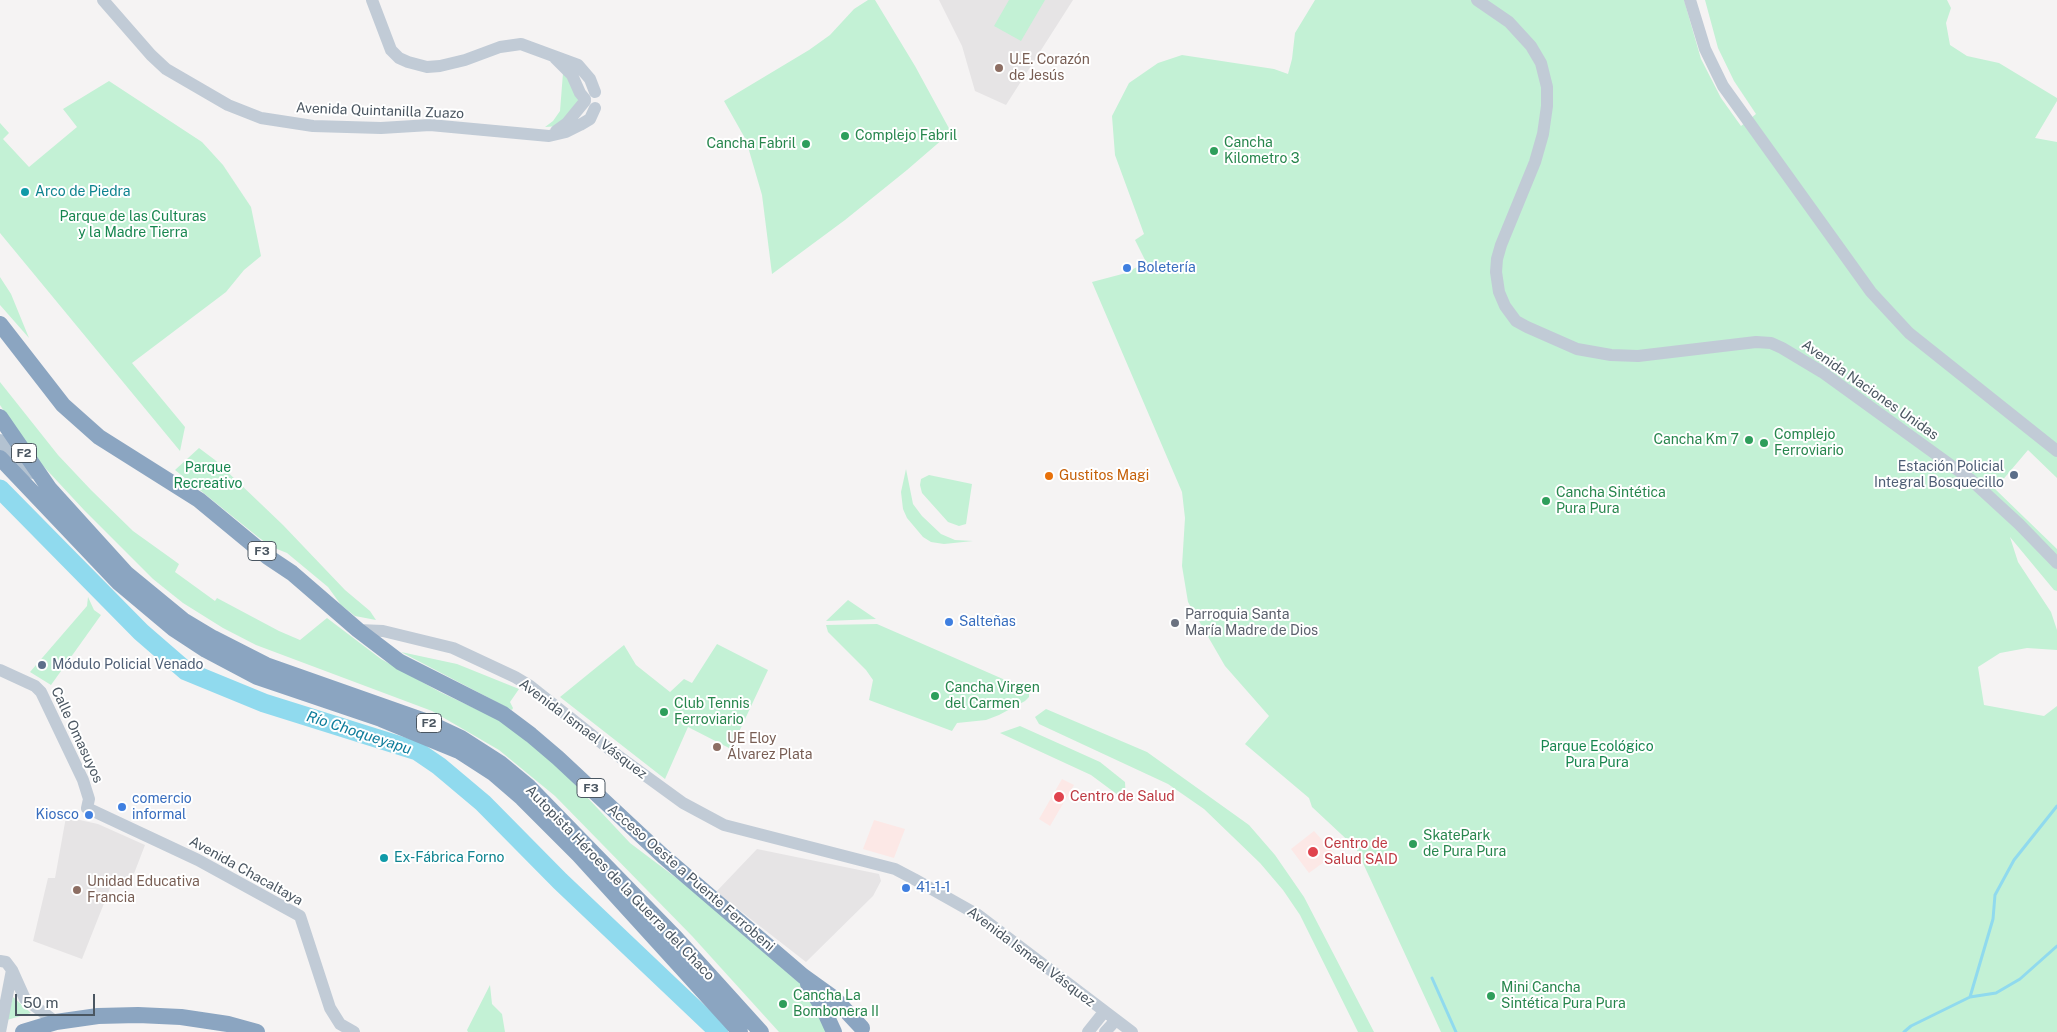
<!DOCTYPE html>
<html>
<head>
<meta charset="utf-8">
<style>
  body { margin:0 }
  #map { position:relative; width:2057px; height:1032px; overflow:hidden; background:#f5f3f3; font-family:"Public Sans",sans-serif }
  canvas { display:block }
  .scale { position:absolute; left:15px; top:994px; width:80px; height:22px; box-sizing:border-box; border:2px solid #4a5661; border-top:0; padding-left:6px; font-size:15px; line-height:18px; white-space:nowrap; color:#4a5661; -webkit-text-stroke:4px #fff; paint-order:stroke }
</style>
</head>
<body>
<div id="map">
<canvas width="2057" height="1032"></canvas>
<div class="scale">50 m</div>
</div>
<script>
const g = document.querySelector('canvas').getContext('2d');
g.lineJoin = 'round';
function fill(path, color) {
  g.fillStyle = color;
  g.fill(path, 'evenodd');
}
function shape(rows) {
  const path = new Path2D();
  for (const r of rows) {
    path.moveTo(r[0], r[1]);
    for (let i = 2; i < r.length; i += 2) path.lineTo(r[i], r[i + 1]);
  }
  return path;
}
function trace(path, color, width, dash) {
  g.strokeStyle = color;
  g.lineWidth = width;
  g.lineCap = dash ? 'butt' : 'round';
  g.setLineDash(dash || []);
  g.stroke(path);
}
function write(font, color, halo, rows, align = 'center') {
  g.font = font + ' "Public Sans",sans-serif';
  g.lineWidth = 4;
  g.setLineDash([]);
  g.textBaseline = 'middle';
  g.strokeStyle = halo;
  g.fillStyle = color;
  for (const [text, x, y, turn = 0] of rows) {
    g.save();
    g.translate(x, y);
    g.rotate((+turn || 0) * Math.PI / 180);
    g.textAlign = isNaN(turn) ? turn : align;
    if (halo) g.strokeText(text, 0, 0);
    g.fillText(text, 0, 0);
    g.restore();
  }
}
const education = shape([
  [939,0,1073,0,1006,105,975,91,962,46],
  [66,817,98,824,145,845,130,884,114,878,82,959,33,941,48,878,55,878],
  [757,849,879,874,881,881,873,896,806,962,716,892]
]);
const medical = shape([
  [1062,779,1074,785,1050,826,1039,819],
  [874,820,905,829,894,858,863,849],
  [1314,831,1335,854,1309,873,1291,849]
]);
const green = shape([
  [868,0,875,0,915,66,951,132,907,170,845,220,772,274,762,195,746,140,724,101,809,50,830,35,854,9],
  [1009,0,1045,0,1021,41,994,26],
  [1315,0,1684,0,1701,59,1721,98,1741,126,1756,114,1734,81,1718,48,1705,0,1947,0,1951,8,1946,23,1950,45,1967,56,1999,63,2057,98,2057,101,2035,138,2057,142,2057,478,2028,450,1995,489,2057,549,2057,591,2054,590,2010,537,2018,562,2051,612,2057,630,2057,650,2027,648,2000,653,1978,667,1984,705,2044,716,2057,706,2057,1032,1441,1032,1356,848,1312,807,1309,798,1245,744,1269,716,1225,666,1188,602,1182,566,1185,518,1182,492,1092,282,1126,273,1146,262,1135,240,1144,234,1115,155,1112,116,1129,83,1158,63,1182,55,1274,69,1288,74,1292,59,1295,33],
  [563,73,576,89,579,104,560,126,545,127,553,121,560,111],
  [109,81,202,142,223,165,251,207,261,256,244,270,226,292,132,363,185,427,180,451,0,233,0,123,9,133,3,139,29,167,77,127,63,109],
  [0,277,11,294,29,338,0,305],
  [0,382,58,455,91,490,133,531,179,564,175,572,215,601,217,598,279,631,300,640,327,618,381,659,440,692,506,723,556,764,630,843,691,889,803,986,827,1032,779,1032,692,936,555,796,499,750,432,711,256,645,223,628,183,603,153,579,84,510,33,455,0,405],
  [199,448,215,460,283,525,345,590,370,611,376,620,355,616,341,605,328,587,287,553,272,547,258,537,175,470],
  [906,469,913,504,922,516,941,534,955,540,973,541,944,544,931,542,923,537,907,518,903,509,901,492],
  [929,475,972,484,966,524,959,526,948,522,922,493,920,485,921,479],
  [88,597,94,610,101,615,51,685,30,672,87,606],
  [848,600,876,619,826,621],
  [877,624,1019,686,1029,692,1029,697,1025,701,999,715,986,720,957,723,952,731,869,700,873,680,866,670,828,632,826,625],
  [717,644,768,670,731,749,688,727,665,779,560,697,624,645,636,665,670,692,684,679,692,683],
  [401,652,457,664,519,689,510,702,513,708,512,710],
  [1046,709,1147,752,1249,825,1275,855,1304,897,1374,1032,1358,1032,1300,915,1283,890,1260,863,1204,809,1168,784,1039,724,1035,717],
  [1020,726,1100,762,1125,782,1126,801,1091,775,1000,733],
  [490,985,492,1004,502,1014,505,1032,468,1032,467,1030],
  [13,997,31,1013,7,1020]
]);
const stream = shape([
  [1432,978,1456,1032],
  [1970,997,1993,919,1995,895,2014,860,2057,806],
  [1904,1032,1911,1026,1970,997,1996,993,2020,979,2057,946]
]);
const river = shape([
  [0,489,141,632,186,671,264,703,417,751,439,766,483,803,560,881,719,1032]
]);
const secondary = shape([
  [103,0,151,55,166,69,228,105,261,118,313,126,381,128,430,125,549,136,566,132,580,125,590,119,595,108],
  [372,0,391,50,399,58,408,62,427,67,440,66,465,60,500,47,521,44,578,65,590,79,595,92],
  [1477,0,1509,22,1531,46,1541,63,1547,87,1547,106,1543,134,1535,162,1501,245,1497,259,1496,272,1499,292,1505,306,1516,321,1527,327,1577,349,1611,355,1638,356,1756,342,1771,343,1782,348,1822,372,1970,479,2019,524,2057,563],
  [1690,0,1705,49,1723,86,1871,292,1909,333,2057,451],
  [555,58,572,75,580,93,585,99],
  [556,131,567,123,585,101],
  [358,630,383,631,453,648,515,677,530,686,617,755,683,803,724,825,895,869,914,879,978,915,1132,1032],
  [0,670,35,686,41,692,83,780,89,799,87,808,198,860,300,916,330,1008,340,1024,354,1032],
  [0,961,6,962,12,970,25,999,56,1022],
  [0,1032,12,970],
  [1088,1032,1104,1012],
  [1105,1032,1115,1021]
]);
const primary = shape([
  [0,441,33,472]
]);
const highway = shape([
  [0,324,63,405,99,437,199,500,268,557,292,573,358,630,400,662,503,714,531,735,558,758,663,856,803,976,835,999,862,1028],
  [0,417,49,488,127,574,183,620,213,638,266,665,425,721,461,738,500,763,529,787,676,938,761,1032],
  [0,458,118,582,174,629,206,650,257,677,381,719,459,751,493,773,522,798,579,855,740,1032],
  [808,984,823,1008,834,1032],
  [23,1032,56,1022,98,1016,138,1015,181,1017,228,1024,257,1032]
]);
const markers = [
  [999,68,5,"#8d6e63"],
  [845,136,5,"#2e9e5b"],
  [806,144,5,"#2e9e5b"],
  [1214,151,5,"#2e9e5b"],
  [25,192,5,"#0f9aa8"],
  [1127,268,5,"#3f7fe0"],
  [1749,440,5,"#2e9e5b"],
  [1764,443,5,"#2e9e5b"],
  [2014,475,5,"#5c6f8a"],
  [1049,476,5,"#e8710a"],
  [1546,501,5,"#2e9e5b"],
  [949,622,5,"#3f7fe0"],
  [1175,623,5,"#6b7280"],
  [42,665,5,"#5c6f8a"],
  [935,696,5,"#2e9e5b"],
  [664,712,5,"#2e9e5b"],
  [717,747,5,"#8d6e63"],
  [1059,797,6,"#e0444e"],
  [122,807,5,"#3f7fe0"],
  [89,815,5,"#3f7fe0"],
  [1413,844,5,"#2e9e5b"],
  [1313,852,6,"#e0444e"],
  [384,858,5,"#0f9aa8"],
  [906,888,5,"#3f7fe0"],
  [77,890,5,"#8d6e63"],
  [1491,996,5,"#2e9e5b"],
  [783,1004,5,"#2e9e5b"]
];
const shields = [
  [24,453,25],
  [262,551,28],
  [429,723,25],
  [591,788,28]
];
const shieldNames = [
  ["F2",24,453],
  ["F3",262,551],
  ["F2",429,723],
  ["F3",591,788]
];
const educationNames = [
  ["U.E. Corazón",1009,60],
  ["de Jesús",1009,76],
  ["UE Eloy",727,739],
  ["Álvarez Plata",727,755],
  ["Unidad Educativa",87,882],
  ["Francia",87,898]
];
const streetNames = [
  ["Avenida Quintanilla Zuazo",380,111,2],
  ["Avenida Naciones Unidas",1870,390,35],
  ["Avenida Ismael Vásquez",583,729,37],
  ["Calle Omasuyos",77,735,65],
  ["Avenida Chacaltaya",246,871,29],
  ["Acceso Oeste a Puente Ferrobeni",691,878,41],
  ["Autopista Héroes de la Guerra del Chaco",620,883,46],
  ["Avenida Ismael Vásquez",1031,957,37]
];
const leisureNames = [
  ["Complejo Fabril",855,136],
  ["Cancha",1224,143],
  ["Kilometro 3",1224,159],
  ["Cancha Fabril",796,144,"right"],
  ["Complejo",1774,435],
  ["Ferroviario",1774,451],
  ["Cancha Km 7",1739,440,"right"],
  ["Cancha Sintética",1556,493],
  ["Pura Pura",1556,509],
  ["Cancha Virgen",945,688],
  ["del Carmen",945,704],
  ["Club Tennis",674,704],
  ["Ferroviario",674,720],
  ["SkatePark",1423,836],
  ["de Pura Pura",1423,852],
  ["Mini Cancha",1501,988],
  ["Sintética Pura Pura",1501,1004],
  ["Cancha La",793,996],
  ["Bombonera II",793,1012]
];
const cultureNames = [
  ["Arco de Piedra",35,192],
  ["Ex-Fábrica Forno",394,858]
];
const parkNames = [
  ["Parque de las Culturas",133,217],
  ["y la Madre Tierra",133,233],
  ["Parque",208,468],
  ["Recreativo",208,484],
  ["Parque Ecológico",1597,747],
  ["Pura Pura",1597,763]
];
const shopNames = [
  ["Boletería",1137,268],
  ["Salteñas",959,622],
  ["comercio",132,799],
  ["informal",132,815],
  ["Kiosco",79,815,"right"],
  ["41-1-1",916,888]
];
const serviceNames = [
  ["Estación Policial",2004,467],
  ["Integral Bosquecillo",2004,483],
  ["Módulo Policial Venado",52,665,"left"]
];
const foodNames = [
  ["Gustitos Magi",1059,476]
];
const worshipNames = [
  ["Parroquia Santa",1185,615],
  ["María Madre de Dios",1185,631]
];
const healthNames = [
  ["Centro de Salud",1070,797],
  ["Centro de",1324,844],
  ["Salud SAID",1324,860]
];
const waterNames = [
  ["Río Choqueyapu",359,733,18]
];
fill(education, '#e6e4e5');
fill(medical, '#fce8e6');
fill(green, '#c3f1d5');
trace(stream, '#90daee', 3);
trace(river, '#90daee', 19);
trace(secondary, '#c1cbd6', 12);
trace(primary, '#b3c2d1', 14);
trace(highway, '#8ba5c1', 16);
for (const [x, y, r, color] of markers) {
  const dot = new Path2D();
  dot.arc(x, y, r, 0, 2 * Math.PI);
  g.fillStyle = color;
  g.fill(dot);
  trace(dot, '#fff', 2);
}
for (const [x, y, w] of shields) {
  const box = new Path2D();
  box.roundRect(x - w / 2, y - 9.5, w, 19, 4);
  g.fillStyle = '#fff';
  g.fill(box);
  trace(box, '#4a5661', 1);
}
write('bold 12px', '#4a5661', null, shieldNames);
write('14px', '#785e54', '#fff', educationNames, 'left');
write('14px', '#4a5661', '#fff', streetNames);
write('14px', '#27864d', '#fff', leisureNames, 'left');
write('14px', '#0d838f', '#fff', cultureNames, 'left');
write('14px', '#17864f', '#fff', parkNames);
write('14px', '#366cbe', '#fff', shopNames, 'left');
write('14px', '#4e5e75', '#fff', serviceNames, 'right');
write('14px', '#c56008', '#fff', foodNames, 'left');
write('14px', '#5b616d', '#fff', worshipNames, 'left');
write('14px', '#be3a42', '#fff', healthNames, 'left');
write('italic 15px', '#0c7c9b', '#fff', waterNames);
</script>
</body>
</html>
